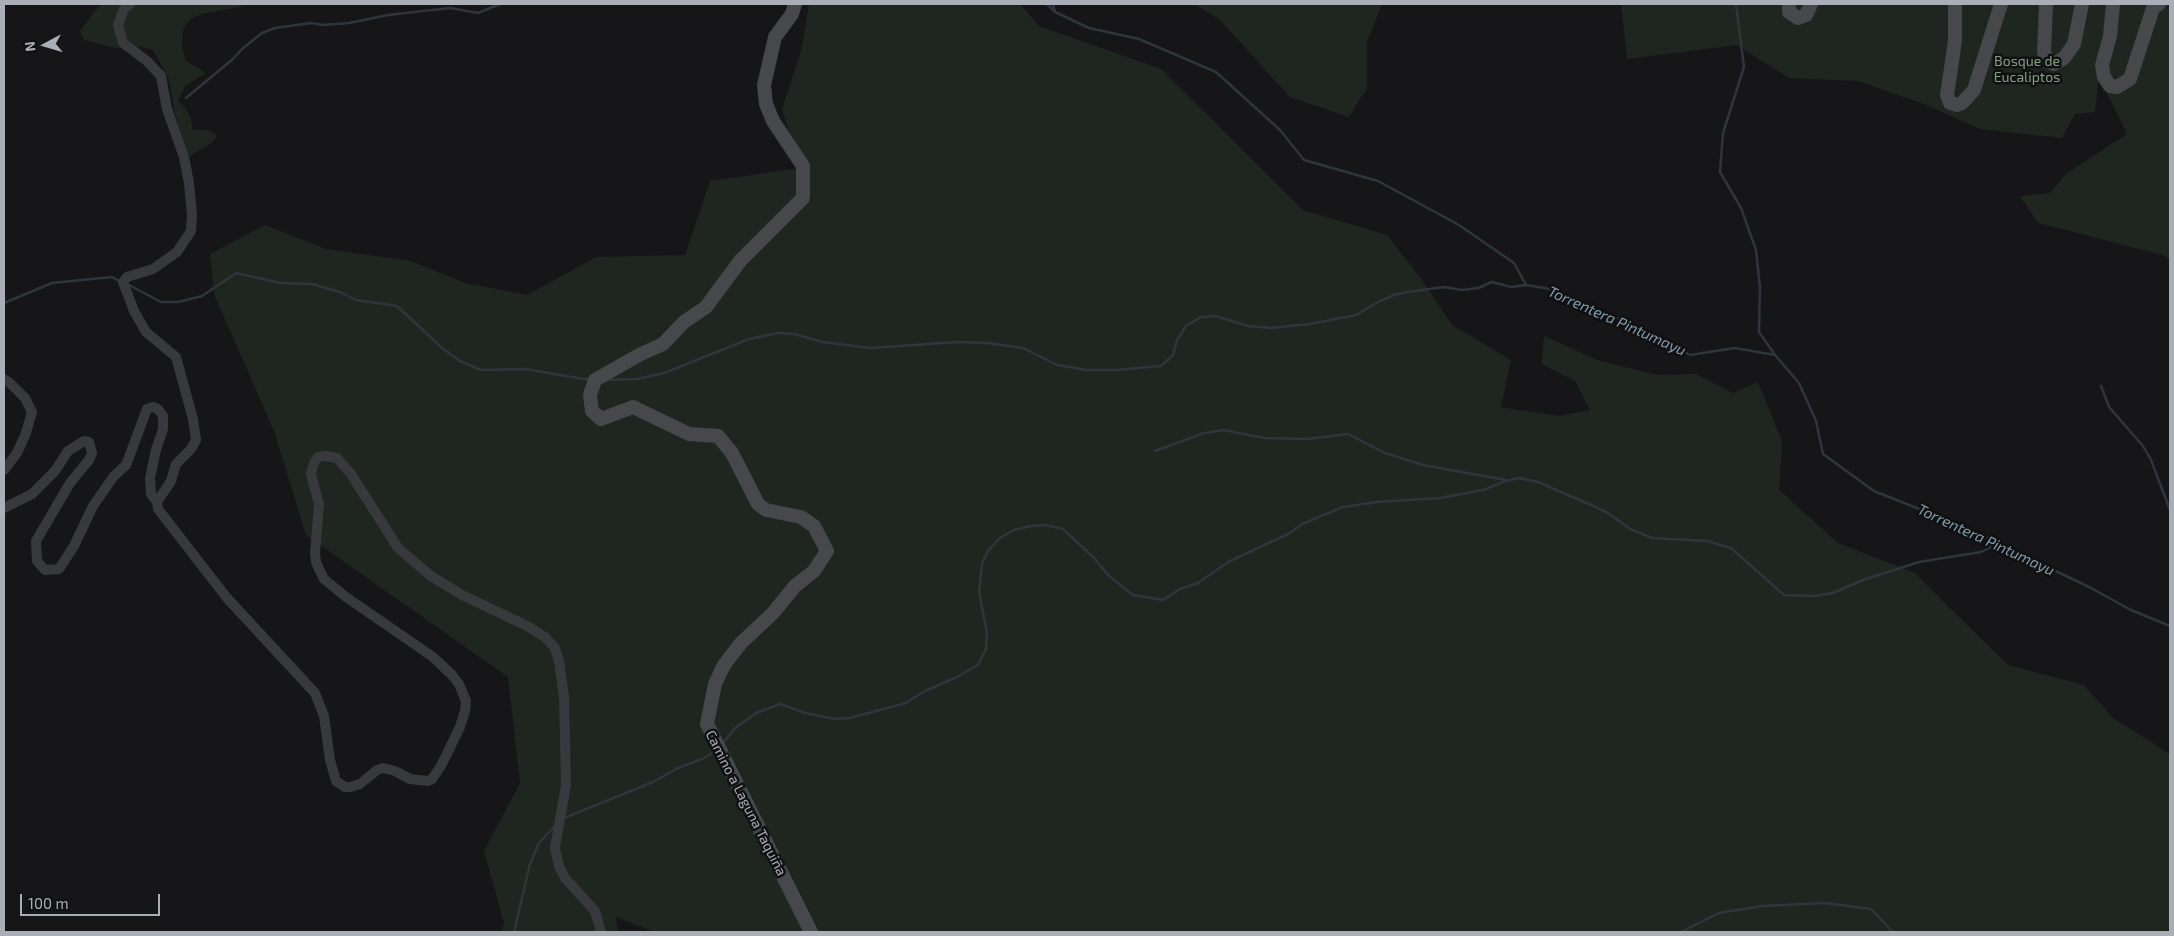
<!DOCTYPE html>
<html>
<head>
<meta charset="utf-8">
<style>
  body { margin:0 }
  #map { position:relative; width:2174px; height:936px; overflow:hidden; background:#161618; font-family:"Exo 2",sans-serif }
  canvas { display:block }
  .frame { position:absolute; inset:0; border:5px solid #aaafb7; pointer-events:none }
  .north { position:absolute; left:20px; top:20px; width:50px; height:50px; -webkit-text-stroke:4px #111113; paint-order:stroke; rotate:264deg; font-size:14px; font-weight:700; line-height:20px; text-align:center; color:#aaafb7 }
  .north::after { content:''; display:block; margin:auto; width:18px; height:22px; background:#aaafb7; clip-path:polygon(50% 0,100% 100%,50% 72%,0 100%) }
  .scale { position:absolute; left:20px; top:894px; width:140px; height:22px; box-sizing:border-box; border:2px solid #aaafb7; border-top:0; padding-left:6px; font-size:15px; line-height:18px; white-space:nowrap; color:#aaafb7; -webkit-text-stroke:4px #111113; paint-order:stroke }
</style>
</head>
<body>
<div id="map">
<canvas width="2174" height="936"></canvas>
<div class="frame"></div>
<div class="north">N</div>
<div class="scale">100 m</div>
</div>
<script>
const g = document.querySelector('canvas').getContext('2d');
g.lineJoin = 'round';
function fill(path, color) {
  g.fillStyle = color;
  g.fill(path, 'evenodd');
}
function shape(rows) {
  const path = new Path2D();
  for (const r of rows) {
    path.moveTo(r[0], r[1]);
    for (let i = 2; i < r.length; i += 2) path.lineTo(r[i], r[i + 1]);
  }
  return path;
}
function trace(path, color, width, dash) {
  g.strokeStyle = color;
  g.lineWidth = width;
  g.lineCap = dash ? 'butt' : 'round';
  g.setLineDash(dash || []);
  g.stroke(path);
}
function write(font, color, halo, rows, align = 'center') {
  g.font = font + ' "Exo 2",sans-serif';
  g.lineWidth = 5;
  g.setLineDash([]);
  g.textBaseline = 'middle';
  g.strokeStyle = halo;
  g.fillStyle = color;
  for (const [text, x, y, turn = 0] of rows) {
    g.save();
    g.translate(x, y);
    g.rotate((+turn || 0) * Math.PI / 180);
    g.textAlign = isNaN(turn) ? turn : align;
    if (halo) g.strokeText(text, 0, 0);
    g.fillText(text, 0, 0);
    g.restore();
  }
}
const green = shape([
  [103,4,244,4,240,7,202,14,190,19,183,30,182,47,186,61,206,73,185,86,178,101,185,107,191,119,193,130,207,130,217,135,214,141,189,157,175,114,169,79,153,50,141,47,115,48,84,40,80,31,98,7],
  [809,4,1020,4,1039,26,1161,69,1303,210,1387,235,1422,280,1452,325,1511,360,1501,407,1560,416,1590,410,1575,381,1542,364,1544,336,1600,361,1658,375,1696,374,1733,393,1758,382,1782,441,1779,490,1838,543,1915,573,2008,665,2084,685,2113,718,2170,754,2170,932,655,932,616,917,618,932,501,932,504,923,484,851,520,783,508,677,306,535,274,431,214,294,210,254,265,225,326,249,411,261,465,283,527,295,596,257,685,255,710,181,800,168,782,109,802,48],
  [1194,4,1382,4,1367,42,1367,88,1349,117,1290,97,1219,19],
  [1621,4,2170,4,2170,260,2163,255,2038,223,2020,196,2050,193,2066,174,2127,134,2099,77,2095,112,2075,114,2062,138,1980,129,1924,104,1858,81,1789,78,1737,45,1627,59]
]);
const stream = shape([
  [1047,4,1055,12,1089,28,1139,39,1216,72,1280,130,1304,160,1378,181,1459,225,1514,263,1526,285,1556,290,1652,334,1690,355,1735,348,1775,355,1799,383,1816,421,1823,454,1874,491,1962,526,2089,587,2131,610,2170,626],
  [1053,4,1055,12],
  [1736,4,1744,67,1723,133,1720,172,1741,208,1756,250,1760,287,1759,332,1775,355],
  [186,98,233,59,242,49,262,33,275,28,311,23,323,25,349,23,388,15,450,8,478,13,500,4],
  [129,285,161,302,178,302,202,296,236,273,281,283,312,284,340,292,356,300,397,306,442,348,460,361,481,370,525,369,590,380],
  [4,303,52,283,112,277,121,282],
  [606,380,637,379,664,373,749,339,778,333,794,334,823,342,870,348,958,342,987,343,1023,348,1057,365,1087,370,1116,370,1161,366,1173,355,1177,340,1186,326,1201,317,1215,316,1248,326,1270,328,1310,324,1356,315,1380,301,1394,295,1407,292,1444,287,1462,290,1478,288,1492,282,1511,287,1526,285],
  [2101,386,2109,407,2143,446,2151,460,2170,510],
  [1155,451,1204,433,1223,430,1264,438,1307,439,1348,434,1385,453,1423,465,1506,480],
  [722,745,734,729,756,713,780,704,805,713,834,719,850,718,906,703,923,692,957,677,978,665,986,649,987,633,979,592,982,564,988,551,1000,538,1014,530,1031,526,1045,525,1063,529,1094,558,1109,576,1133,595,1163,600,1180,589,1198,583,1228,562,1290,533,1302,524,1343,507,1377,502,1440,498,1483,490,1506,481,1519,478,1538,482,1591,505,1608,513,1630,529,1652,538,1707,541,1731,548,1784,595,1814,596,1833,593,1863,580,1919,562,1981,552,1999,543],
  [564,818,653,782,678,768,702,759,714,752],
  [514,932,530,864,539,843,555,826],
  [1681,932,1719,913,1762,906,1825,903,1871,909,1893,932]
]);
const street = shape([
  [130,4,124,9,118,25,123,43,147,61,161,76,167,109,184,157,189,183,192,215,191,231,177,252,153,269,127,277,123,282,134,311,146,332,176,357,193,419,196,440,191,449,176,464,171,481,157,502],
  [4,379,11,384,25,398,32,412,26,433,17,453,4,470],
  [4,508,32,494,55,471,68,451,84,441,89,442,92,453,89,460,70,483,36,541,37,561,45,570,59,569,74,546,93,506,114,476,126,465,147,409,153,407,158,409,163,416,163,429,156,450,150,478,151,494,157,502,158,509,227,598,315,693,324,716,330,760,336,781,345,787,351,787,360,784,377,770,383,768,395,771,410,779,428,781,432,779,441,766,460,727,465,711,466,701,459,684,452,675,433,657,346,597,324,579,320,571,316,562,315,553,319,504,311,474,314,463,318,457,326,456,337,458,351,474,398,548,431,576,462,595,527,626,545,637,555,648,559,661,564,697,566,785,555,848,559,866,565,878,595,911,601,932]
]);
const secondary = shape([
  [795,4,792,14,775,37,764,85,766,104,773,121,803,166,803,198,740,261,706,307,684,322,663,344,639,355,595,380,590,395,592,411,601,419,633,407,689,434,718,436,732,453,758,504,766,510,801,517,814,526,827,551,814,571,795,586,773,613,741,643,724,665,715,684,707,724,811,932],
  [1789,4,1789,12,1798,18,1806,15,1811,4],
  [1955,4,1955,41,1947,95,1950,103,1957,105,1962,103,1974,90,2001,4],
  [2046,4,2044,52,2049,62,2054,64,2064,58,2074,44,2082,4],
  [2113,4,2110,36,2102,65,2104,77,2110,86,2117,87,2130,79,2153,8,2159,4]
]);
const parkNames = [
  ["Bosque de",2027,61],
  ["Eucaliptos",2027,77]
];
const streetNames = [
  ["Camino a Laguna Taquiña",746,803,63]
];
const waterNames = [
  ["Torrentera Pintumayu",1617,321,24],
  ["Torrentera Pintumayu",1986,540,25]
];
fill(green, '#1f261f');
trace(stream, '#2e363b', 2.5);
trace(street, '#38393d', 10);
trace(secondary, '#46484c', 14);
write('14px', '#83a082', '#111113', parkNames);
write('14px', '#aaafb7', '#111113', streetNames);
write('italic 15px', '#849dae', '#111113', waterNames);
</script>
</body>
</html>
